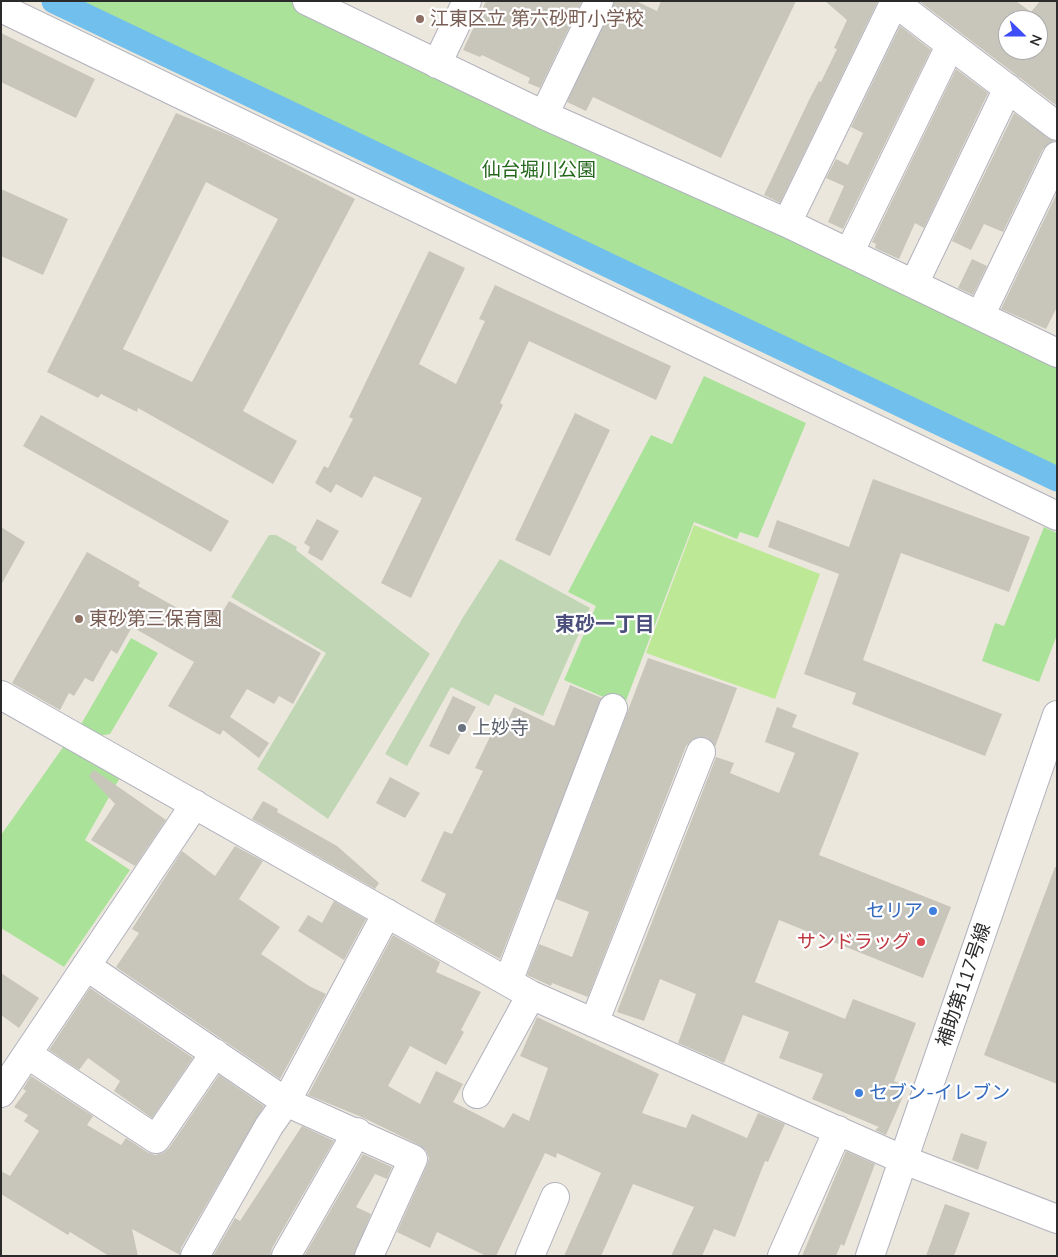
<!DOCTYPE html>
<html>
<head>
<meta charset="utf-8">
<style>
  body { margin:0 }
  #map { position:relative; width:1058px; height:1257px; overflow:hidden; background:#ece7dd; font-family:Mulish,sans-serif }
  canvas { display:block }
  .frame { position:absolute; inset:0; border:2px solid #2b2b2b; pointer-events:none }
  .north { position:absolute; left:998px; top:10px; width:50px; height:50px; box-sizing:border-box; background:#fff; border:1px solid #aaa; border-radius:50%; rotate:112deg; font-size:14px; font-weight:700; line-height:20px; text-align:center; color:#2b2b2b }
  .north::after { content:''; display:block; margin:auto; width:18px; height:22px; background:#3f4df8; clip-path:polygon(50% 0,100% 100%,50% 72%,0 100%) }
</style>
</head>
<body>
<div id="map">
<canvas width="1058" height="1257"></canvas>
<div class="frame"></div>
<div class="north">N</div>
</div>
<script>
const g = document.querySelector('canvas').getContext('2d');
g.lineJoin = 'round';
function fill(path, color) {
  g.fillStyle = color;
  g.fill(path, 'evenodd');
}
function shape(rows) {
  const path = new Path2D();
  for (const r of rows) {
    path.moveTo(r[0], r[1]);
    for (let i = 2; i < r.length; i += 2) path.lineTo(r[i], r[i + 1]);
  }
  return path;
}
function trace(path, color, width, dash) {
  g.strokeStyle = color;
  g.lineWidth = width;
  g.lineCap = dash ? 'butt' : 'round';
  g.setLineDash(dash || []);
  g.stroke(path);
}
function write(font, color, halo, rows, align = 'center') {
  g.font = font + ' Mulish,"Noto Sans JP",sans-serif';
  g.lineWidth = 4.5;
  g.setLineDash([]);
  g.textBaseline = 'middle';
  g.strokeStyle = halo;
  g.fillStyle = color;
  for (const [text, x, y, turn = 0] of rows) {
    g.save();
    g.translate(x, y);
    g.rotate((+turn || 0) * Math.PI / 180);
    g.textAlign = isNaN(turn) ? turn : align;
    if (halo) g.strokeText(text, 0, 0);
    g.fillText(text, 0, 0);
    g.restore();
  }
}
const green = shape([
  [76,1,293,1,1057,364,1057,470],
  [704,376,806,423,758,538,740,532,737,539,694,522,624,706,564,680,596,606,568,592,651,435,672,444],
  [1044,527,1057,533,1057,635,1039,682,982,661,995,623,1004,626],
  [131,638,158,653,110,734,98,736,80,726],
  [66,743,122,774,85,840,130,870,64,967,1,928,1,835]
]);
const cemetery = shape([
  [269,535,276,535,297,547,296,550,430,654,328,819,257,769,326,653,231,597],
  [500,559,590,608,543,716,495,694,489,706,451,687,407,766,385,754,462,619]
]);
const pitch = shape([
  [694,525,820,574,775,699,646,653]
]);
const canal = shape([
  [54,1,1057,479]
]);
const building = shape([
  [486,1,582,1,540,88,528,83,530,78,482,55,480,57,463,50],
  [614,1,636,1,657,11,661,1,796,1,721,158,593,97,586,111,567,102],
  [825,1,878,1,780,203,764,195,810,98,819,81,821,82,837,49,834,48,847,20],
  [919,1,1016,1,1031,12,1040,1,1057,1,1057,106],
  [1008,20,1038,20,1038,50,1008,50],
  [900,26,931,50,843,229,828,222,844,186,826,178,836,159,848,165,863,133,851,127],
  [1,33,95,79,76,118,1,82],
  [956,69,988,93,924,228,915,223,899,259,875,248,876,244,872,242],
  [176,113,231,136,355,199,243,411,297,441,273,484,138,408,137,412,101,394,98,398,47,372],
  [206,182,278,219,192,382,123,349],
  [1014,113,1054,141,1043,149,1003,232,984,224,971,250,952,241],
  [1,189,68,219,43,275,1,256],
  [1057,193,1057,307,1046,329,1001,309],
  [429,251,465,268,419,364,456,384,485,321,479,319,495,285,671,366,656,400,529,341,500,403,503,405,411,598,381,583,422,498,374,476,362,498,336,484,331,493,315,483,324,466,328,468,353,419,349,417],
  [972,259,987,266,973,295,958,288],
  [575,413,610,430,550,556,515,540],
  [41,415,229,521,211,552,23,446],
  [873,479,1030,537,1009,592,901,553,863,660,1002,714,985,756,852,704,856,693,804,674,839,574,768,547,777,520,849,547],
  [317,519,339,531,322,561,308,553,310,547,304,543],
  [1,527,25,542,1,585],
  [87,552,140,582,138,586,213,628,229,601,321,653,293,704,279,696,274,704,247,689,230,717,269,743,259,758,223,730,220,735,168,706,194,662,132,627,117,654,111,650,93,682,85,678,74,696,69,693,60,710,12,683],
  [648,658,737,688,715,747,707,738,699,737,692,740,686,746,588,997,552,983,551,986,527,975,539,944,572,957,589,912,556,899],
  [570,685,602,698,500,959,434,922,446,894,421,881,444,831,452,834,483,771,475,768,499,718,507,722,514,707,554,726],
  [453,696,476,707,449,755,429,746],
  [777,707,797,715,792,727,859,753,819,855,951,907,923,978,779,920,755,982,845,1019,853,999,916,1023,894,1081,907,1087,886,1135,875,1130,879,1127,812,1099,823,1074,779,1058,789,1032,743,1015,724,1063,678,1043,696,994,660,979,644,1021,617,1012,716,757,734,763,730,773,779,793,795,753,765,742],
  [94,770,166,820,135,866,91,840,115,804,89,776],
  [390,777,420,793,405,818,376,803],
  [263,801,278,809,277,812,337,846,379,883,375,889,252,819],
  [235,846,263,861,239,899,280,927,261,954,309,986,326,994,280,1079,116,967,139,933,132,929,182,851,215,876],
  [1055,867,1057,867,1057,1084,984,1055],
  [334,901,366,919,344,960,298,931,308,915,322,923],
  [393,935,440,962,436,972,481,992,461,1030,464,1032,446,1065,410,1046,388,1086,420,1104,436,1071,463,1084,453,1102,504,1128,513,1113,529,1121,548,1068,520,1056,537,1017,659,1074,642,1113,686,1128,692,1114,747,1138,758,1113,785,1124,768,1162,765,1161,735,1237,714,1229,702,1256,671,1256,694,1207,633,1184,601,1256,564,1256,601,1173,557,1153,556,1158,545,1153,496,1256,486,1256,437,1232,430,1248,397,1232,427,1165,429,1158,426,1150,419,1145,364,1118,308,1095],
  [1,973,39,998,19,1028,1,1015],
  [90,988,193,1058,152,1118,114,1091,120,1081,88,1058,79,1070,49,1050],
  [219,1075,264,1106,181,1248,180,1255,132,1229,138,1256,109,1256,70,1232,68,1235,1,1194,1,1171,10,1176,39,1131,24,1121,28,1115,14,1107,26,1091,23,1089,31,1076,93,1116,87,1125,121,1145,126,1138,147,1152,155,1155,163,1153,169,1148],
  [302,1126,334,1141,272,1248,270,1256,213,1256,235,1218,240,1221],
  [961,1133,987,1142,978,1170,952,1160],
  [846,1151,875,1164,844,1246,841,1244,836,1256,802,1256],
  [363,1154,392,1167,387,1179,375,1174,356,1207,371,1214,354,1256,304,1256],
  [945,1204,970,1213,954,1256,926,1256]
]);
const minor = shape([
  [307,1,544,115,787,223,1057,353],
  [893,1,1057,126],
  [1,8,1057,516],
  [437,64,467,1],
  [544,115,599,1],
  [787,223,895,1],
  [849,253,950,46],
  [914,284,1008,88],
  [980,316,1057,156],
  [1,695,531,995,904,1160,1057,1219],
  [86,966,286,1102,413,1159,369,1256],
  [508,982,613,708],
  [594,1023,701,752],
  [27,1054,156,1139,215,1053],
  [1,1093,195,804],
  [477,1094,531,995],
  [195,1256,269,1126,286,1102,387,913],
  [286,1256,357,1132],
  [530,1256,555,1197],
  [782,1256,838,1130],
  [870,1256,1057,715]
]);
const markers = [
  [420,19,5,"#8d6e63"],
  [79,619,5,"#8d6e63"],
  [462,728,5,"#6b7280"],
  [933,911,5,"#3f7fe0"],
  [921,942,5,"#e0444e"],
  [859,1093,5,"#3f7fe0"]
];
const educationNames = [
  ["江東区立 第六砂町小学校",430,19],
  ["東砂第三保育園",89,619]
];
const parkNames = [
  ["仙台堀川公園",539,170]
];
const worshipNames = [
  ["上妙寺",472,728]
];
const shopNames = [
  ["セリア",923,911],
  ["セブン-イレブン",869,1093,"left"]
];
const healthNames = [
  ["サンドラッグ",911,942]
];
const streetNames = [
  ["補助第117号線",964,985,-71]
];
const neighbourhoodNames = [
  ["東砂一丁目",605,625]
];
fill(green, '#abe29a');
fill(cemetery, '#c1d6b4');
fill(pitch, '#bde996');
trace(canal, '#71bfed', 25);
fill(building, '#c8c5bb');
trace(minor, '#b1b2be', 30);
trace(minor, '#fff', 28);
for (const [x, y, r, color] of markers) {
  const dot = new Path2D();
  dot.arc(x, y, r, 0, 2 * Math.PI);
  g.fillStyle = color;
  g.fill(dot);
  trace(dot, '#fff', 2);
}
write('19px', '#785e54', '#fff', educationNames, 'left');
write('19px', '#23671b', '#fff', parkNames);
write('19px', '#5b616d', '#fff', worshipNames, 'left');
write('19px', '#366cbe', '#fff', shopNames, 'right');
write('19px', '#be3a42', '#fff', healthNames, 'right');
write('19px', '#2b2b2b', '#fff', streetNames);
write('bold 20px', '#4b4f7b', '#fff', neighbourhoodNames);
</script>
</body>
</html>
